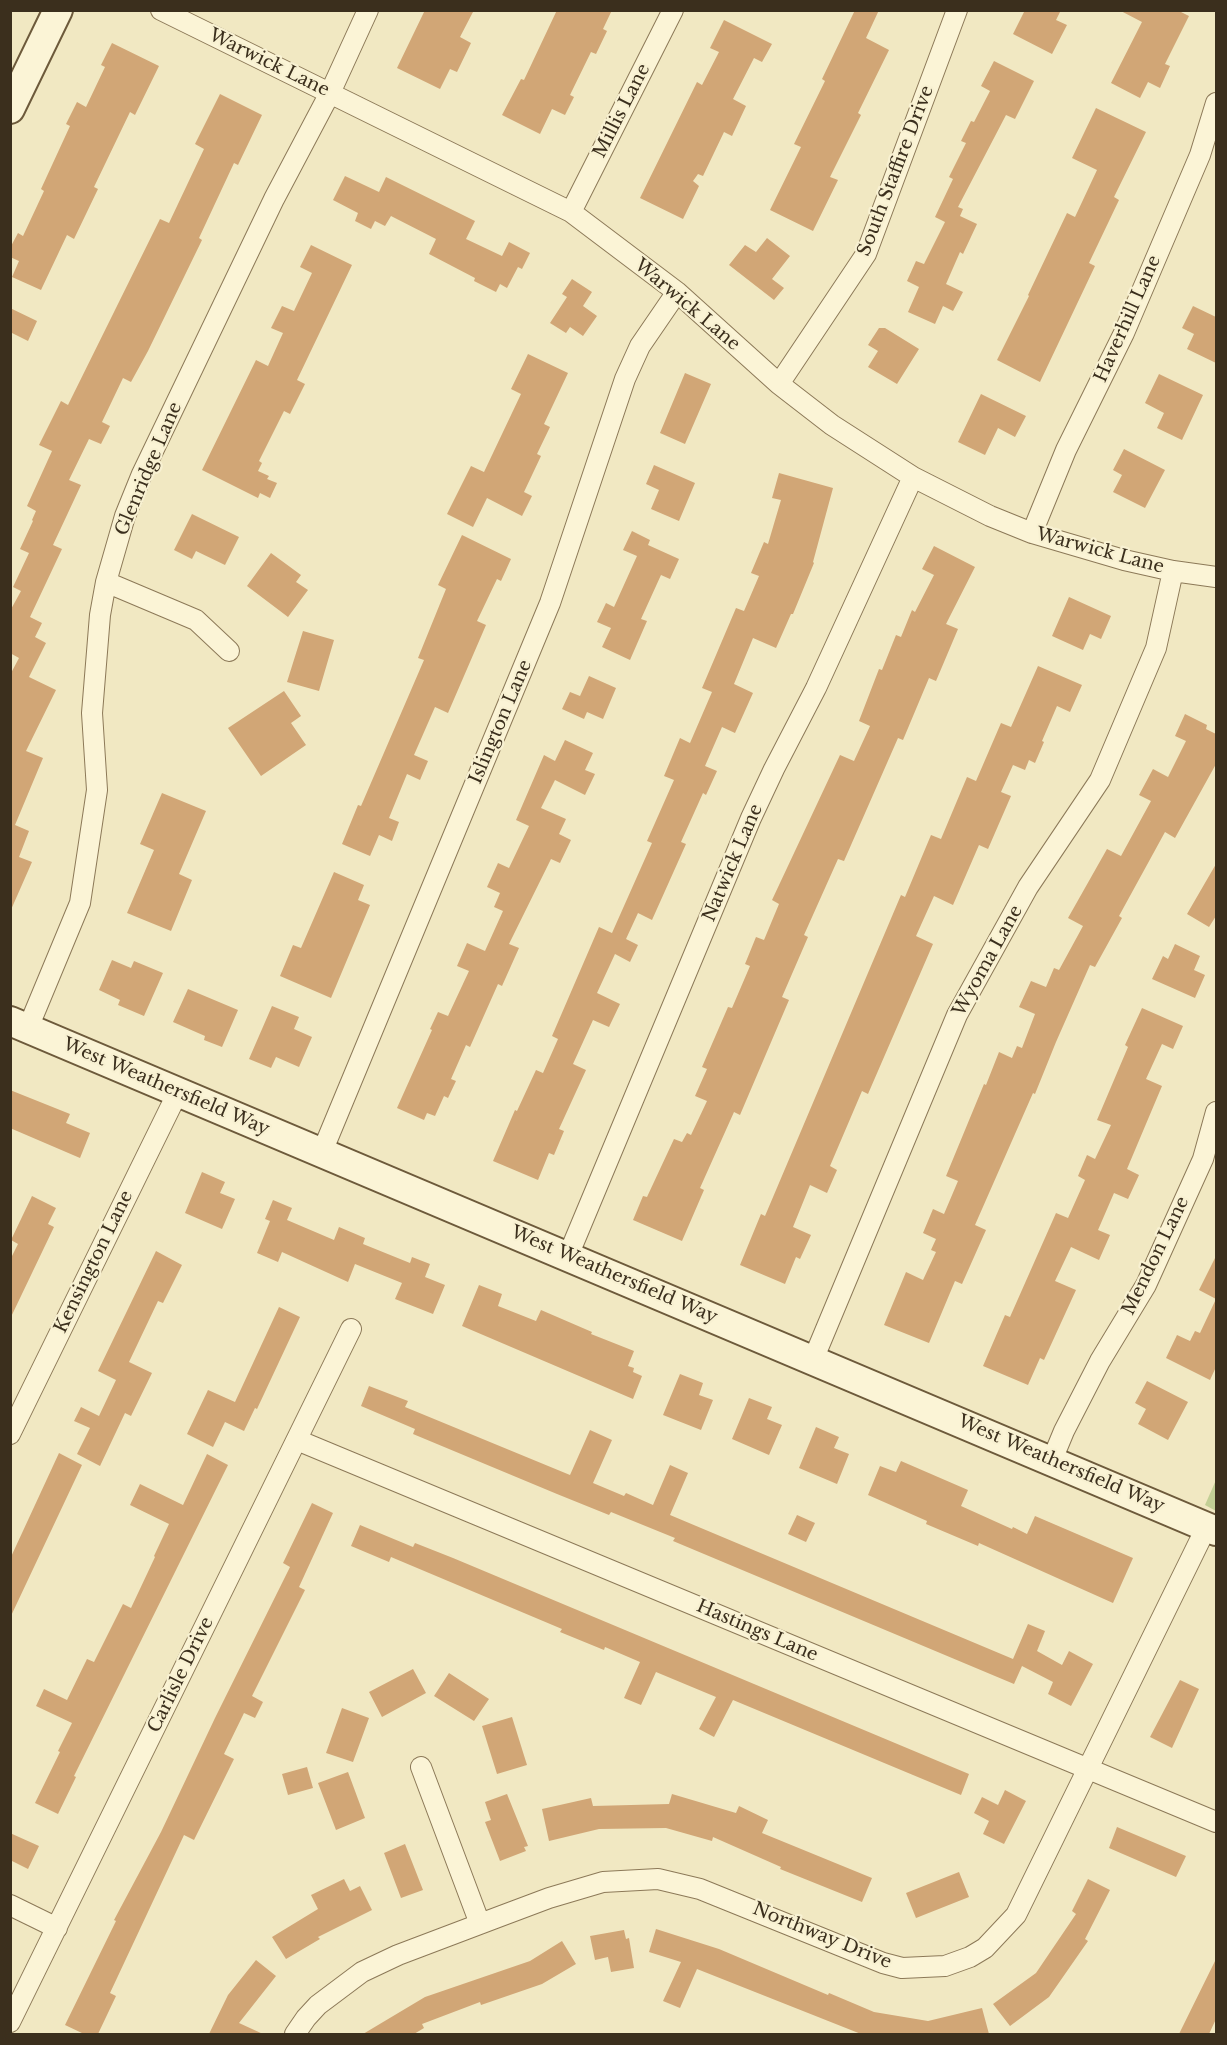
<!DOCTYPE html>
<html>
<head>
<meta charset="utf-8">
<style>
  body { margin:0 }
  #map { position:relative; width:1227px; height:2045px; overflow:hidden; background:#f1e8c2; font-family:"Libre Baskerville",serif }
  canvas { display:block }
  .frame { position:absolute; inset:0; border:12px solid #3b2f1d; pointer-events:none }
</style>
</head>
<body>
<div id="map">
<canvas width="1227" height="2045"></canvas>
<div class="frame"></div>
</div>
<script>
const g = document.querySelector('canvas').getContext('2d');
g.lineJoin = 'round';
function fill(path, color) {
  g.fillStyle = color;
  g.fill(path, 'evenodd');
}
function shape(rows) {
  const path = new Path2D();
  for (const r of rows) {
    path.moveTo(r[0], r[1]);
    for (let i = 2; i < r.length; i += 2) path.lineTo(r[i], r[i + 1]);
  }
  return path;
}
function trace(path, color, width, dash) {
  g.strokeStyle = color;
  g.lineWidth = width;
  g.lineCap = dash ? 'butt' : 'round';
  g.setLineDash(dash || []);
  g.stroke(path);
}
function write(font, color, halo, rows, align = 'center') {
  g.font = font + ' "Libre Baskerville",serif';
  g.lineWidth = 4.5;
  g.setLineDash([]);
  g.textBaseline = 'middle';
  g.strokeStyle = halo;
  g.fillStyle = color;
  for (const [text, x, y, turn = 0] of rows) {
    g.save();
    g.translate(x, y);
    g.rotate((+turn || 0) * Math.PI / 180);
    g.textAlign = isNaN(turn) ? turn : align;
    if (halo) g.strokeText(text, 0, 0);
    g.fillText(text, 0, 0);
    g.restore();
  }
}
const green = shape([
  [1216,1480,1216,1511,1205,1505]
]);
const building = shape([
  [425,10,474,10,460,37,471,43,457,72,450,69,440,89,397,68],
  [557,10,612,10,603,29,607,31,596,54,591,52,570,95,574,97,565,115,552,109,540,134,502,115,521,79,524,80],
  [855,10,879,10,866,38,889,50,858,113,861,115,830,177,838,180,813,231,770,210,801,147,794,144,825,81,822,79],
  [1025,10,1061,10,1056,20,1067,25,1052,54,1013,34],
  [1119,10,1177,10,1189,16,1165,64,1170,66,1160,88,1148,82,1140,98,1111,83,1142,22],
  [724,20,772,44,762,62,754,58,733,99,746,106,732,136,724,132,703,176,698,174,693,181,699,186,683,219,640,198,697,82,702,85,719,52,710,48],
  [112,43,159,66,135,115,130,112,94,187,98,189,74,239,67,235,41,290,12,277,19,261,10,257,10,248,18,233,23,236,44,191,41,189,70,126,66,124,77,102,86,107,105,67,101,65],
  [994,61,1034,81,1015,119,1006,115,958,207,963,209,960,216,977,224,963,254,960,252,946,284,963,292,953,311,943,306,935,324,908,312,919,287,907,281,916,261,924,264,945,222,935,217,953,179,949,177,966,143,961,141,971,121,974,122,990,91,981,86],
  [220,94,262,115,238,165,234,163,199,238,202,240,148,351,131,382,123,378,102,422,110,426,101,444,89,439,69,480,81,485,53,545,62,549,30,617,42,623,35,637,46,643,29,677,56,690,26,751,43,758,15,825,29,831,19,857,32,862,10,912,10,675,19,658,10,653,10,611,21,591,13,587,29,553,20,549,33,521,32,520,36,511,27,506,52,451,39,445,61,401,68,405,160,219,169,223,204,149,195,144],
  [1096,108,1146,132,1114,197,1119,200,1089,263,1095,266,1040,382,997,360,1029,296,1028,295,1067,213,1075,217,1097,170,1072,158],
  [345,176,379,192,386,177,475,221,466,239,502,256,509,242,530,253,522,269,518,267,507,288,500,284,496,292,474,281,475,278,429,254,436,239,391,216,385,226,375,221,371,229,355,221,358,213,333,200],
  [767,238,790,256,772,279,784,288,774,300,729,265,745,245,756,252],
  [311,245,352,265,297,380,305,384,290,414,284,411,259,461,262,463,258,471,269,476,267,479,277,483,270,498,260,493,258,498,202,470,256,360,268,366,283,333,271,328,282,306,294,311,312,273,300,267],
  [572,279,592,292,583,306,597,316,583,336,570,327,566,333,550,323,567,297,562,294],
  [1193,306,1216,317,1216,363,1187,349,1194,334,1182,328],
  [10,308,37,321,28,341,10,332],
  [879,328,885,328,919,349,897,384,868,367,878,351,868,345],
  [528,354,568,373,544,424,550,427,537,454,541,456,524,492,532,496,522,516,487,498,473,527,447,514,471,466,484,472,521,394,511,389],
  [685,373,711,384,685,444,660,433],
  [1159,374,1203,395,1182,440,1157,428,1164,413,1145,403],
  [981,394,1026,416,1015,437,998,428,985,455,958,442],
  [1124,449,1165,470,1145,508,1113,492,1122,475,1113,470],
  [654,465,695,483,679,521,651,509,659,490,646,484],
  [779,473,833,488,813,562,814,563,793,614,791,614,776,648,753,638,734,684,753,693,735,733,722,727,705,766,717,771,706,795,703,793,681,842,686,844,652,920,638,913,626,939,638,945,630,962,615,954,597,993,620,1004,609,1027,593,1020,573,1064,586,1070,559,1129,564,1131,554,1155,549,1153,538,1180,493,1161,515,1110,517,1111,536,1070,543,1073,558,1039,552,1036,599,927,612,933,652,843,647,841,674,780,664,776,680,738,690,743,712,692,702,688,736,608,744,611,759,576,751,573,764,542,768,544,781,500,772,498],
  [192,514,239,537,225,565,196,551,192,559,174,550],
  [632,531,650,540,648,545,679,559,670,579,661,575,641,619,647,621,630,660,602,647,611,628,597,622,606,603,614,607,637,556,623,550],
  [462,535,511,559,501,581,497,579,477,621,486,625,448,713,435,707,414,755,428,761,420,780,407,774,389,818,399,822,392,841,379,835,370,856,342,844,358,805,361,806,424,660,418,658,446,589,438,585],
  [934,546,975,567,946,624,958,629,936,681,929,678,903,740,898,738,844,861,838,859,804,935,808,937,782,997,789,1000,740,1115,734,1112,700,1188,704,1190,682,1241,633,1220,643,1196,647,1197,674,1139,682,1142,687,1133,691,1135,707,1101,695,1096,707,1069,702,1067,728,1007,732,1008,750,966,745,964,756,937,764,940,779,904,772,900,840,755,854,761,870,726,859,721,879,669,882,670,896,635,901,637,912,610,915,612,934,575,922,569],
  [271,553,301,575,296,582,308,590,288,617,247,586],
  [1069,597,1111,616,1101,639,1090,634,1083,650,1052,636],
  [303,631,334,640,319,691,287,682],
  [1038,666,1082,685,1070,712,1057,706,1042,741,1044,742,1035,763,1029,760,1025,770,1013,765,1001,792,1011,796,1001,819,988,849,979,845,953,905,934,896,916,936,933,944,868,1094,862,1091,830,1166,837,1170,827,1193,810,1185,793,1227,811,1235,800,1259,796,1257,785,1284,740,1265,761,1214,765,1216,901,895,905,897,931,835,941,839,967,777,976,781,1001,723,1011,727],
  [589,676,616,688,603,719,587,712,584,719,562,709,570,692,580,696],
  [284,691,301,716,291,723,306,745,261,776,228,728],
  [1185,714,1207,725,1206,729,1216,734,1216,764,1175,838,1165,832,1119,916,1122,918,1095,967,1090,965,1056,1042,1035,1094,1033,1093,975,1225,986,1230,962,1284,955,1281,929,1343,884,1325,906,1272,923,1280,936,1252,931,1250,936,1239,923,1233,933,1209,944,1214,958,1181,946,1176,984,1084,986,1085,999,1052,1012,1058,1017,1046,1022,1048,1035,1014,1019,1007,1031,981,1046,987,1054,968,1059,970,1083,926,1068,918,1107,849,1121,856,1151,801,1139,795,1153,769,1168,777,1186,741,1175,736],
  [565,740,593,753,585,770,595,774,585,795,555,780,541,808,566,819,559,834,571,840,560,863,551,859,509,944,519,948,502,986,498,984,470,1047,466,1045,451,1079,456,1081,448,1098,444,1096,435,1116,427,1113,424,1120,397,1108,432,1030,430,1029,438,1012,448,1016,469,971,457,966,467,943,485,951,503,911,494,907,500,893,487,887,498,863,509,868,529,826,516,820,544,755,555,761],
  [162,793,206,811,179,874,192,880,171,931,127,913,154,850,140,844],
  [1216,864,1216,916,1209,927,1187,914],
  [334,872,364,885,358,900,370,905,331,998,280,976,293,945,301,948],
  [1175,944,1200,956,1194,970,1205,975,1195,998,1152,979,1163,956,1168,959],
  [112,960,131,968,134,961,163,973,144,1016,118,1005,120,1000,99,990],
  [188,989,238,1010,222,1047,204,1040,205,1036,173,1022],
  [272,1006,299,1017,294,1029,312,1037,299,1067,276,1057,271,1068,249,1059],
  [1142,1008,1183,1026,1173,1049,1162,1044,1146,1079,1162,1086,1127,1169,1139,1175,1128,1199,1114,1193,1098,1230,1110,1235,1099,1260,1071,1247,1055,1281,1076,1290,1044,1360,1040,1358,1028,1385,983,1366,1005,1315,1010,1317,1056,1213,1068,1218,1085,1180,1078,1176,1087,1155,1095,1159,1111,1125,1097,1120,1128,1047,1125,1045],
  [10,1090,70,1114,66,1123,90,1133,80,1158,10,1128],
  [202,1172,225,1182,220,1193,235,1199,222,1229,185,1213],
  [32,1196,56,1208,48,1224,54,1227,10,1319,10,1260,18,1244,11,1240],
  [273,1200,292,1208,287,1220,334,1240,339,1227,365,1238,363,1244,410,1263,412,1257,430,1264,425,1277,445,1285,433,1314,395,1299,402,1283,355,1264,348,1282,282,1252,278,1262,257,1253,270,1221,265,1219],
  [156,1251,182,1265,163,1303,158,1301,129,1362,152,1373,131,1416,125,1413,100,1466,77,1454,90,1428,74,1421,81,1407,99,1416,116,1380,98,1371],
  [1216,1256,1216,1299,1199,1290],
  [479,1285,502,1294,498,1306,536,1321,541,1310,592,1332,591,1334,634,1351,628,1366,634,1368,633,1372,642,1376,633,1399,462,1326],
  [1216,1299,1216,1367,1210,1380,1166,1358,1177,1335,1190,1341,1195,1331,1200,1333],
  [279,1307,300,1317,257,1409,255,1408,244,1431,225,1422,213,1447,187,1434,208,1390,235,1402],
  [680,1374,703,1383,699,1395,713,1400,701,1430,663,1415],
  [1147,1381,1188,1402,1168,1440,1138,1424,1146,1409,1135,1403],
  [369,1386,408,1401,405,1407,570,1475,590,1430,612,1440,593,1483,624,1496,626,1493,653,1505,670,1465,688,1473,670,1515,1013,1659,1028,1624,1045,1631,1037,1651,1062,1665,1069,1651,1093,1664,1071,1706,1048,1694,1053,1682,1022,1666,1014,1684,673,1541,675,1538,611,1512,609,1515,557,1494,413,1434,415,1429,361,1406],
  [749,1398,772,1407,767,1419,782,1425,769,1455,732,1439],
  [816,1427,839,1437,834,1448,849,1454,837,1484,799,1468],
  [59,1453,82,1465,10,1618,10,1559],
  [207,1454,228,1465,74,1776,76,1777,58,1814,35,1803,60,1752,58,1751,72,1723,36,1706,44,1689,67,1700,87,1659,94,1662,123,1604,131,1608,155,1557,154,1556,169,1524,130,1505,140,1484,183,1505],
  [901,1461,968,1490,961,1506,1012,1529,1013,1527,1027,1534,1035,1516,1133,1558,1113,1603,979,1543,978,1546,926,1524,927,1521,868,1495,880,1466,896,1472],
  [312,1503,333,1513,299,1587,305,1590,252,1696,263,1702,255,1718,244,1713,224,1754,234,1759,194,1840,184,1835,110,1993,116,1996,98,2034,84,2034,65,2025,116,1921,114,1920,161,1832,215,1718,290,1567,283,1563],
  [797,1515,815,1523,806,1542,788,1534],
  [360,1525,413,1547,415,1543,453,1558,969,1774,961,1795,733,1700,714,1737,699,1729,716,1697,656,1672,641,1705,624,1698,640,1662,605,1647,604,1650,560,1632,562,1629,391,1557,389,1562,351,1546],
  [413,1669,426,1693,382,1717,369,1692],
  [449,1673,489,1699,474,1721,434,1696],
  [1180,1680,1199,1689,1172,1748,1150,1737],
  [342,1708,369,1718,353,1762,326,1753],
  [512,1717,527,1765,497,1774,482,1726],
  [307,1767,313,1788,288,1795,282,1774],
  [348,1772,365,1818,336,1830,318,1783],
  [1005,1790,1026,1801,1004,1844,983,1834,989,1821,974,1813,982,1797,998,1805],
  [507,1794,528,1846,524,1847,526,1851,500,1861,485,1822,491,1820,485,1802],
  [672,1794,736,1813,739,1806,768,1820,762,1833,872,1878,862,1902,780,1869,781,1867,713,1837,712,1841,666,1828,599,1829,549,1841,542,1809,591,1798,593,1806,669,1804],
  [1117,1827,1186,1856,1176,1877,1109,1848],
  [10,1833,39,1846,28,1869,10,1860],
  [405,1844,423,1890,401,1898,384,1853],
  [959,1872,969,1897,916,1918,906,1893],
  [344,1879,350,1891,360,1886,372,1910,318,1937,320,1939,286,1959,272,1937,318,1909,311,1895],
  [1088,1879,1110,1890,1085,1939,1088,1941,1049,1997,1010,2026,993,2004,1036,1973,1076,1914,1072,1911],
  [656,1929,719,1949,828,1995,829,1993,874,2012,928,2021,982,2008,989,2034,861,2034,697,1969,680,2008,663,2001,681,1962,649,1952],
  [624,1930,626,1939,629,1938,634,1968,611,1972,608,1957,595,1960,590,1936],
  [562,1941,576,1964,542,1984,481,2005,480,2002,422,2024,424,2028,414,2034,363,2034,425,1997,530,1961],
  [1216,1959,1216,2019,1209,2034,1179,2034],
  [256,1960,276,1976,239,2023,263,2034,209,2034,228,1995]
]);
const street = shape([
  [161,10,571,212,677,292,779,384,832,425,913,477,990,516,1032,533,1124,560,1173,571,1216,577],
  [571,212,673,10],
  [779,384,866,254,957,10],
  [1032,533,1066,450,1124,333,1200,155,1216,103],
  [106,582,196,620,229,651],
  [28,1028,80,903,97,790,92,713,100,615,106,582,125,516,142,474,274,199,330,93,368,10],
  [322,1152,550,603,625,379,640,346,677,292],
  [568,1256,751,818,774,769,816,688,913,477],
  [813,1360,957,1015,1028,887,1100,780,1156,648,1173,571],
  [10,1434,178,1092],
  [297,1440,1216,1822],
  [1052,1460,1064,1431,1100,1361,1146,1285,1203,1159,1216,1112],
  [421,1767,480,1924],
  [10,1905,57,1928],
  [10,2022,351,1329],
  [295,2034,306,2018,318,2005,362,1972,398,1955,501,1916,549,1898,603,1882,658,1879,700,1889,883,1963,902,1968,945,1966,970,1957,985,1948,1016,1915,1207,1526]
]);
const secondary = shape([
  [10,109,58,10],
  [10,1021,1216,1531]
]);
const streetNames = [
  ["Warwick Lane",269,63,26],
  ["Millis Lane",622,111,-63],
  ["South Staffire Drive",896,171,-69],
  ["Warwick Lane",687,305,40],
  ["Haverhill Lane",1128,319,-66],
  ["Glenridge Lane",149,469,-67],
  ["Warwick Lane",1100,551,15],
  ["Islington Lane",501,722,-67],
  ["Natwick Lane",733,863,-67],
  ["Wyoma Lane",988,961,-61],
  ["West Weathersfield Way",166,1087,23],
  ["Mendon Lane",1156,1256,-64],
  ["Kensington Lane",94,1262,-64],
  ["West Weathersfield Way",614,1275,23],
  ["West Weathersfield Way",1061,1464,23],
  ["Hastings Lane",757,1631,23],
  ["Carlisle Drive",181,1675,-64],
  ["Northway Drive",822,1936,22]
];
fill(green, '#c2cf95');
fill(building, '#d1a676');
trace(street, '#8c7958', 22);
trace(secondary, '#6d5a3b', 32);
trace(street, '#fbf4d6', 20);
trace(secondary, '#fbf4d6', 28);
write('18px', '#3b2f1d', '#f8f1d2', streetNames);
</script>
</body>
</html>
